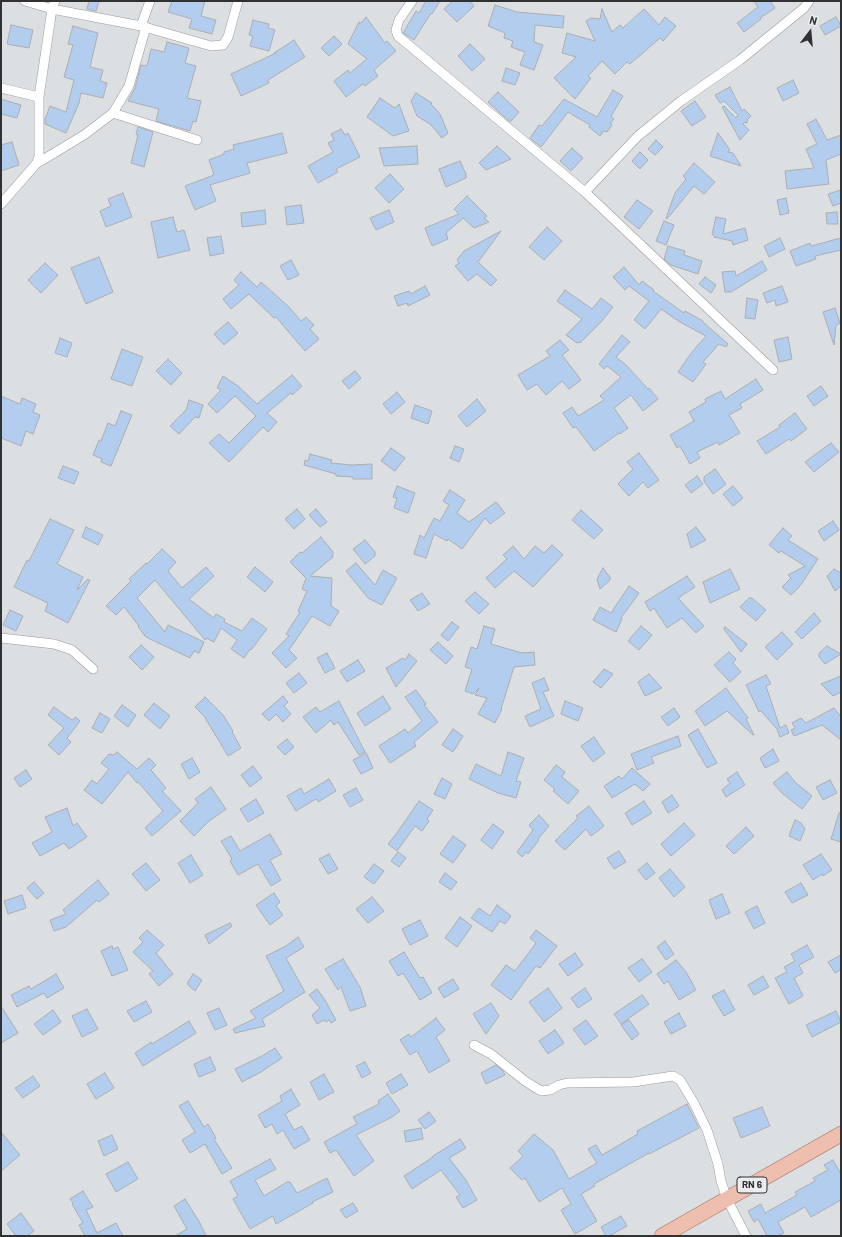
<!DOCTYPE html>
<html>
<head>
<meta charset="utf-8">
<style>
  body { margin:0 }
  #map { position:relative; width:842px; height:1237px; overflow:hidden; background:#dcdfe2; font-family:Barlow,sans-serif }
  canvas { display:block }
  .frame { position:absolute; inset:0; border:2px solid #303132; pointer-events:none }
  .north { position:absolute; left:790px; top:12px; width:40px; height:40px; -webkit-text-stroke:3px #eaecf0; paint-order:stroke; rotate:16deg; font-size:11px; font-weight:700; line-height:16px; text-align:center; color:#303132 }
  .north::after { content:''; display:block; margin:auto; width:14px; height:18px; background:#303132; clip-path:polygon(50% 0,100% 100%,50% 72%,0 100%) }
</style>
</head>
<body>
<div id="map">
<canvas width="842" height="1237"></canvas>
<div class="frame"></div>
<div class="north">N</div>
</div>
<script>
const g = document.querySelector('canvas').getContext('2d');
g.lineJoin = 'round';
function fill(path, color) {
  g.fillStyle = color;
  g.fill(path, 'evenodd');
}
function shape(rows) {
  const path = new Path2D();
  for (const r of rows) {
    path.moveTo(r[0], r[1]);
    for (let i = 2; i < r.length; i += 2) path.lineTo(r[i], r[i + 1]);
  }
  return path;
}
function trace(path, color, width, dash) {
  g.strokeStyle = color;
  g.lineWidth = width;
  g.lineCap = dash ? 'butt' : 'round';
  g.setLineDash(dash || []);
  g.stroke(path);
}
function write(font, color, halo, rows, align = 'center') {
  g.font = font + ' Barlow,sans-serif';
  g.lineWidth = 3;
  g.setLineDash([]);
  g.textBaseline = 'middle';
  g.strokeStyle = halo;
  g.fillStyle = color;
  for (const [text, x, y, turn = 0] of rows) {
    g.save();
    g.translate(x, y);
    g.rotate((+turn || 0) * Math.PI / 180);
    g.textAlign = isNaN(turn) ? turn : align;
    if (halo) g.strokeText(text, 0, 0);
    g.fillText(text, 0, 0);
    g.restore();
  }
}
const building = shape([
  [89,1,99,1,96,11,87,9,89,1],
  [172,1,205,1,201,16,216,20,212,34,189,28,192,19,168,12,172,1],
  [426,1,440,1,432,14,431,13,414,40,403,33,416,11,419,13,426,1],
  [453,1,470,1,474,6,457,22,444,9,453,1],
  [754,1,770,1,775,8,760,18,761,19,744,32,737,23,758,7,754,1],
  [495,5,517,12,564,16,563,28,535,25,534,42,543,45,534,70,520,65,525,52,511,47,513,41,504,38,505,33,488,26,495,5],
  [602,9,612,32,620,25,623,28,644,9,659,25,665,17,676,26,663,41,660,38,630,64,627,62,615,74,602,61,588,76,591,78,575,99,554,78,576,57,562,53,567,33,595,41,586,21,591,18,600,19,602,9],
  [366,17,385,43,387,41,396,51,374,70,378,76,365,86,363,84,346,97,334,81,348,70,350,73,367,59,348,44,359,22,361,23,366,17],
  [836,17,841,26,825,35,820,26,836,17],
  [253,20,269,24,268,28,275,30,269,51,250,46,253,36,249,35,253,20],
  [11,25,33,30,29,48,7,44,11,25],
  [73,26,98,33,90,67,103,70,100,81,107,83,103,98,81,93,79,103,66,133,45,124,45,119,50,106,66,112,74,80,64,77,73,45,68,44,73,26],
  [334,36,342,44,329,56,321,48,334,36],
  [294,40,305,57,268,80,269,83,241,96,231,74,276,53,274,53,294,40],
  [167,42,189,48,185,63,196,66,187,98,201,101,196,122,193,121,190,131,156,121,159,109,128,101,135,88,141,65,147,66,151,49,164,52,167,42],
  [470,44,485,59,472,71,458,56,470,44],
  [506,68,520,73,515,85,502,81,506,68],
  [793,80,799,93,783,101,777,88,793,80],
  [730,87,742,111,744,109,751,116,747,120,748,122,746,123,745,122,743,124,749,130,740,140,722,107,724,106,736,118,738,115,724,101,720,103,715,95,730,87],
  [613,90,623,96,611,116,614,119,610,124,612,125,607,132,604,131,600,136,589,127,590,125,568,112,541,147,530,138,539,125,542,126,564,99,597,117,613,90],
  [498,92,519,112,510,122,488,102,498,92],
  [416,93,432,103,431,104,440,114,448,133,442,138,430,124,417,116,411,101,416,93],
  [380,98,395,108,399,104,409,131,393,136,367,117,380,98],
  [1,99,21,105,17,118,1,114,1,99],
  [695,101,706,117,692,126,681,111,695,101],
  [816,119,827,140,841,135,841,154,826,160,829,184,787,189,785,171,814,168,806,149,817,144,807,124,816,119],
  [138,127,153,132,144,167,131,163,138,135,136,134,138,127],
  [341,129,345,135,348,133,360,157,336,169,338,172,318,183,308,166,333,152,328,143,334,140,331,134,341,129],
  [282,133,287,153,247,163,250,173,210,185,216,201,195,210,185,186,214,175,209,160,224,154,224,152,234,149,233,145,282,133],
  [718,133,730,150,728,152,733,153,741,166,710,156,718,133],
  [656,140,663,147,655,155,648,149,656,140],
  [12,142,19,165,1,171,1,145,12,142],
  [417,146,418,164,384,166,379,148,417,146],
  [497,146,511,159,486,170,479,163,497,146],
  [572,148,583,158,571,171,560,161,572,148],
  [640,152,648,160,640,169,632,161,640,152],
  [460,161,466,174,466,178,446,187,439,169,460,161],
  [694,163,715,182,704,194,694,186,667,219,666,218,675,193,686,179,683,176,694,163],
  [390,174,404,189,389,203,375,188,390,174],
  [841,190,841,203,833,206,828,194,841,190],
  [123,193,132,217,106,227,100,211,111,206,108,199,123,193],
  [467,196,487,216,484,218,489,222,474,228,463,218,446,233,448,239,432,246,425,228,459,214,454,209,467,196],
  [786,198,789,213,780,215,777,200,786,198],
  [637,200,653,211,639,229,624,217,637,200],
  [301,205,304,223,287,225,285,207,301,205],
  [265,210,266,224,242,227,241,213,265,210],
  [389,210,394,222,376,230,370,218,389,210],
  [837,212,838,224,827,224,826,213,837,212],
  [173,217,177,232,184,230,190,250,158,258,151,222,173,217],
  [716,217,726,219,723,234,745,228,748,240,733,245,732,241,714,237,715,237,712,234,716,217],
  [664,221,674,225,666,245,656,241,664,221],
  [547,227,562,241,544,260,529,247,547,227],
  [501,231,478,262,497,280,491,286,477,274,468,281,455,266,459,263,457,260,464,251,501,231],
  [221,236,224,253,210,256,207,238,221,236],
  [780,238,785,249,769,257,764,246,780,238],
  [841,238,841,250,815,256,816,259,796,266,790,251,810,243,811,246,841,238],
  [668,246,685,251,684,255,702,261,698,274,671,265,664,259,668,246],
  [99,257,113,292,86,304,71,268,99,257],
  [291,260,299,275,288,280,280,266,291,260],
  [762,261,767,270,731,292,725,292,722,272,735,271,736,276,762,261],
  [45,263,58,275,41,293,28,280,45,263],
  [624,267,639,285,642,281,654,290,653,291,684,313,685,311,703,321,703,322,728,344,726,347,719,344,703,362,706,364,693,382,678,372,692,352,706,336,680,322,661,309,645,329,634,320,649,301,629,286,625,290,613,277,624,267],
  [241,272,257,287,261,282,289,307,301,321,306,317,314,325,310,329,319,339,305,351,276,317,274,318,249,294,231,309,223,299,239,285,234,280,241,272],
  [705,277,716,285,711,293,699,284,705,277],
  [425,286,430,295,408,306,407,303,398,306,394,296,409,291,411,294,425,286],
  [782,286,788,302,776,306,775,300,767,303,763,293,782,286],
  [565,290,592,309,601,298,613,307,601,322,580,343,579,342,577,343,566,335,582,319,557,301,565,290],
  [747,298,758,300,755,319,745,318,747,298],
  [835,308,840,323,836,325,834,345,823,312,835,308],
  [228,322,238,333,224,345,214,334,228,322],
  [622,335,630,342,616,357,626,365,648,389,649,388,658,399,643,411,631,395,614,408,628,428,620,434,619,433,594,451,576,427,573,428,563,413,572,407,578,416,604,400,600,396,621,377,607,366,604,369,599,364,622,335],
  [788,337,792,359,779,362,774,340,788,337],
  [60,338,72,343,67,357,55,353,60,338],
  [560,340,569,350,562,355,581,380,569,389,562,381,546,395,537,384,527,390,518,375,550,356,546,351,560,340],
  [122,349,143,357,132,386,111,379,122,349],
  [168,359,182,373,171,385,156,371,168,359],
  [355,371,361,378,349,389,342,381,355,371],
  [292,375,302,386,292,395,291,393,267,413,277,422,268,432,263,427,229,462,209,443,219,434,229,443,256,416,235,396,217,413,208,404,221,390,217,388,223,376,238,386,257,404,292,375],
  [756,379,763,390,740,404,742,408,729,415,740,433,719,445,718,442,697,452,700,458,690,464,680,446,677,448,670,435,694,421,689,412,706,402,705,399,721,391,725,399,756,379],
  [821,386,828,396,814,406,807,396,821,386],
  [397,392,405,402,391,414,383,404,397,392],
  [1,396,20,404,22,398,36,404,33,412,40,415,33,434,26,431,21,446,1,438,1,396],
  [477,399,486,411,467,427,458,416,477,399],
  [189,400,203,405,199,418,195,417,179,434,170,426,186,410,189,400],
  [415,405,432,411,428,424,411,418,415,405],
  [121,411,132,415,111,466,101,462,102,459,93,455,99,440,101,441,108,423,115,426,121,411],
  [795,413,807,429,791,441,789,439,766,454,757,441,780,427,779,425,795,413],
  [831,443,839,452,814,472,805,462,831,443],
  [455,446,464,449,459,462,450,458,455,446],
  [391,448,405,458,395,471,381,461,391,448],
  [639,453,659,480,648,488,643,482,629,496,618,484,633,469,627,462,639,453],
  [310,454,332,460,331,463,352,465,372,464,372,479,353,479,353,477,336,476,336,474,304,465,305,460,308,461,310,454],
  [63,466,79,472,74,484,58,478,63,466],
  [715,469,726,484,713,494,704,481,704,477,715,469],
  [697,476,703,484,691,493,685,485,697,476],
  [397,486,415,493,408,513,394,508,397,498,393,497,397,486],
  [733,486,743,498,733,506,723,494,733,486],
  [450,490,465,500,457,513,469,522,496,502,505,513,490,524,485,518,462,549,448,539,447,541,434,534,426,558,414,554,420,535,424,538,434,518,440,521,449,505,443,501,450,490],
  [297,509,305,519,294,529,285,519,297,509],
  [316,509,327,522,320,527,309,515,316,509],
  [581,510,603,530,594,539,572,520,581,510],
  [50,519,74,530,57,564,83,577,77,590,88,579,90,580,68,623,45,611,48,603,14,587,27,560,29,561,50,519],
  [833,521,839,530,824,541,818,531,833,521],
  [86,527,103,535,98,545,82,537,86,527],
  [696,527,706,540,691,548,687,534,696,527],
  [783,528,792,536,788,540,818,559,800,586,791,595,782,587,791,578,788,575,805,566,781,551,779,553,769,545,783,528],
  [321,537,333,552,333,557,310,576,332,578,331,606,339,611,330,626,312,616,289,650,297,658,286,668,272,653,289,636,286,634,300,612,298,611,307,591,302,589,306,578,290,562,300,552,302,553,321,537],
  [365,540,375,552,375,556,365,564,353,549,365,540],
  [552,545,563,555,533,587,514,571,495,588,486,578,507,559,503,555,513,546,524,559,535,546,544,553,552,545],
  [162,549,176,562,168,571,182,588,206,567,214,576,189,599,214,618,216,614,225,619,224,622,242,631,252,618,267,629,251,650,250,649,244,658,231,649,237,640,221,628,214,642,206,638,205,640,155,580,137,598,165,632,168,625,204,642,199,653,194,651,190,658,146,637,138,627,139,626,124,607,116,615,106,606,131,581,129,579,146,563,147,564,162,549],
  [356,563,375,585,383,570,397,578,382,605,368,598,346,571,356,563],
  [255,567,273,582,265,592,247,577,255,567],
  [603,568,610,577,610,580,600,589,597,579,603,568],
  [730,569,740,589,710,603,703,582,730,569],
  [834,569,841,573,841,586,835,591,827,576,834,569],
  [687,576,695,587,678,598,704,626,696,633,682,618,667,628,654,608,650,611,645,602,687,576],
  [629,586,639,593,621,618,622,619,616,632,593,620,600,607,611,613,629,586],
  [475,592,489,604,479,614,465,601,475,592],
  [422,593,430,604,418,611,410,600,422,593],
  [749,598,752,598,766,610,756,621,740,607,749,598],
  [10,610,23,616,16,631,3,625,10,610],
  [814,613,821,621,802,639,795,632,814,613],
  [452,622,459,627,448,641,441,635,452,622],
  [484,626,495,629,491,644,522,653,534,652,535,665,514,667,501,709,502,709,495,723,478,714,487,698,475,695,479,688,473,694,465,691,472,669,465,667,471,647,477,649,484,626],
  [641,626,652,635,639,650,628,641,641,626],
  [725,627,747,644,741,652,724,629,725,627],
  [782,632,793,644,777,660,765,647,782,632],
  [438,642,453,656,446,664,430,650,438,642],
  [141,645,154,657,142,670,129,657,141,645],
  [827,646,841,654,825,664,819,657,819,653,827,646],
  [729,652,736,659,733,663,741,672,730,682,714,665,729,652],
  [327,653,335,668,325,673,317,658,327,653],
  [409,654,417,661,396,687,386,668,403,658,405,660,409,654],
  [358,660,365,671,347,682,340,671,358,660],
  [604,669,613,674,601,688,593,682,604,669],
  [299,673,307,683,294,693,286,683,299,673],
  [649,674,662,688,645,696,638,682,649,674],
  [766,675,771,684,766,686,780,728,786,725,789,733,780,737,777,729,761,711,759,712,746,685,766,675],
  [841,676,841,692,833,696,821,684,841,676],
  [544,678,549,690,543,692,554,716,530,727,525,716,541,709,532,683,544,678],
  [726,688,748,718,746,719,754,735,753,735,727,711,705,726,695,711,726,688],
  [416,690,426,704,424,705,438,722,414,742,416,746,390,763,379,746,405,729,408,733,422,721,405,697,416,690],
  [283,696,288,702,284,706,291,714,283,722,276,714,269,721,262,714,283,696],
  [383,696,391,709,365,726,357,713,383,696],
  [205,697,223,715,233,731,232,732,241,748,228,756,204,716,195,707,205,697],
  [339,701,365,752,359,755,338,722,334,725,331,720,316,733,303,717,316,707,320,712,339,701],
  [565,701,583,708,578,721,561,714,565,701],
  [154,703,170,716,160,729,144,715,154,703],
  [122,705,136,715,128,727,114,716,122,705],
  [54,707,72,720,76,717,80,721,67,738,71,742,59,755,48,745,64,728,48,715,54,707],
  [674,708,680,717,668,726,661,717,674,708],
  [834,708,841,717,841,740,822,725,794,736,791,730,795,728,792,723,801,718,806,723,834,708],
  [100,713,110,719,102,733,92,728,100,713],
  [453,729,463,736,453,752,442,745,453,729],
  [698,729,717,763,707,768,688,735,698,729],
  [678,736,681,746,651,757,654,763,637,770,631,754,678,736],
  [594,737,605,753,593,762,581,746,594,737],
  [287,739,294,747,285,755,277,747,287,739],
  [773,749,779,761,765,768,760,758,773,749],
  [117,752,137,769,149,758,156,765,151,770,166,788,162,791,181,811,152,836,145,828,163,811,138,782,137,783,128,772,102,804,84,790,92,780,97,784,109,769,101,763,109,754,114,755,117,752],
  [508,752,524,758,516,781,521,782,516,798,498,793,469,779,476,764,501,776,508,752],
  [366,753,373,768,361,774,353,760,366,753],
  [192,758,200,772,189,779,181,764,192,758],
  [556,765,565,772,562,777,579,791,568,804,553,791,555,789,544,780,556,765],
  [253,766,262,778,250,787,241,775,253,766],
  [632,768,650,784,643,791,635,784,612,798,604,786,619,776,622,779,632,768],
  [26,770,32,779,20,787,14,778,26,770],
  [737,772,745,785,726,797,722,790,730,783,727,779,737,772],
  [787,772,796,783,812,796,802,809,782,793,773,783,787,772],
  [442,778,452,784,445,799,434,794,442,778],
  [329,779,336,791,318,802,316,799,296,811,287,796,301,788,304,794,329,779],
  [830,780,837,793,823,800,816,787,830,780],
  [211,787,226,809,208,822,194,836,180,821,198,803,195,799,211,787],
  [356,788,363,800,350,807,343,795,356,788],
  [672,795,679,806,668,813,662,802,672,795],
  [256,799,264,813,248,822,240,809,256,799],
  [419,801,433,810,427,819,429,821,422,831,415,826,397,851,388,844,399,830,419,801],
  [644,801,652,813,632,825,625,813,644,801],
  [589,806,604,826,591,836,586,829,565,850,555,841,578,818,576,816,589,806],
  [67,808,73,826,77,823,87,837,69,849,64,843,40,856,32,843,52,832,45,817,67,808],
  [839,813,841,813,841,842,831,839,839,813],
  [539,815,549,826,538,839,539,840,528,854,526,852,522,857,517,852,533,830,529,825,539,815],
  [795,820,801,823,805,829,800,841,789,836,795,820],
  [684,823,695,835,671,856,661,844,684,823],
  [493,824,504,832,492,849,481,840,493,824],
  [746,827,754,836,734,854,726,846,746,827],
  [270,834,282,854,270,860,281,880,271,886,258,864,238,875,230,861,232,859,221,841,231,836,240,851,270,834],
  [453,836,466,845,453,863,440,854,453,836],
  [619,851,626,862,614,869,607,858,619,851],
  [398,852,406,858,399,867,391,861,398,852],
  [329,854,338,869,328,874,319,859,329,854],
  [821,854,832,870,823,876,822,874,813,880,803,865,821,854],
  [191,855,203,875,190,883,178,863,191,855],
  [146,863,160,880,146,891,132,874,146,863],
  [647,863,655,873,646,880,638,870,647,863],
  [374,864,384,871,374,884,364,877,374,864],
  [670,869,685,887,674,897,659,878,670,869],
  [445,873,457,882,451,890,439,882,445,873],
  [98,880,109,894,99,902,97,900,66,927,54,931,50,920,66,914,63,910,98,880],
  [34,882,44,893,37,899,27,888,34,882],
  [801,883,808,895,792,903,785,892,801,883],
  [274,893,280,902,276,906,283,915,270,925,256,905,274,893],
  [722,894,730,913,716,919,709,900,722,894],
  [22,895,26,908,8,914,4,901,22,895],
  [372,897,384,911,368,923,356,909,372,897],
  [497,905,511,916,505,924,500,921,492,932,471,918,479,908,490,916,497,905],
  [757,906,765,923,754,929,745,912,757,906],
  [460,917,472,926,457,947,445,938,460,917],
  [420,920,428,936,410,945,402,929,420,920],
  [230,923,232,926,209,944,205,935,230,923],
  [147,930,164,945,156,953,173,974,159,986,149,974,153,971,133,952,143,942,139,938,147,930],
  [536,930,557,946,540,968,536,966,511,1000,491,985,506,965,515,971,536,943,530,938,536,930],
  [298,937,304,947,286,958,305,992,262,1019,265,1026,235,1033,233,1029,256,1018,250,1011,284,991,266,956,286,946,298,937],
  [665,941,674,954,666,960,657,947,665,941],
  [807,945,814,957,799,965,803,973,794,978,803,996,789,1004,775,978,787,972,784,967,795,961,791,954,807,945],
  [112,946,113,949,118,947,128,970,112,976,101,951,112,946],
  [404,952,420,978,423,977,432,993,420,1000,403,973,398,976,389,961,404,952],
  [575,953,583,965,568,976,559,964,575,953],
  [841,955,841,970,835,973,828,962,841,955],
  [343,959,360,987,366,1006,350,1011,341,987,338,990,325,969,343,959],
  [642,959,652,972,639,982,628,968,642,959],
  [676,960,686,972,696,990,679,1000,668,981,664,984,657,974,676,960],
  [56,974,64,988,47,998,44,993,17,1007,11,995,29,986,31,989,56,974],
  [193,974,202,980,195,991,188,985,188,982,193,974],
  [763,976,769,987,754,995,748,985,763,976],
  [453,979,459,989,444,998,438,988,453,979],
  [548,988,562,1008,544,1022,529,1002,548,988],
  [585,988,592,999,578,1008,571,998,585,988],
  [317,989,325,1000,336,1020,331,1023,329,1020,326,1022,324,1020,317,1024,312,1015,320,1008,309,995,317,989],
  [724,990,735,1010,724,1016,712,996,724,990],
  [642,995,649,1004,621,1024,614,1014,642,995],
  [146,1001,152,1012,134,1022,127,1011,146,1001],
  [491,1003,499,1016,486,1034,473,1014,491,1003],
  [1,1006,18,1033,1,1043,1,1006],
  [219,1008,227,1025,215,1030,207,1013,219,1008],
  [87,1009,98,1029,82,1037,72,1016,87,1009],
  [53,1010,61,1022,43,1035,34,1024,53,1010],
  [836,1011,841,1022,812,1037,806,1025,836,1011],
  [679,1013,686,1026,671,1034,664,1022,679,1013],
  [436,1018,445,1030,436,1037,450,1061,429,1073,417,1051,410,1055,400,1040,409,1034,411,1037,436,1018],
  [586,1020,598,1036,585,1045,573,1029,586,1020],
  [629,1020,639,1034,632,1040,621,1025,629,1020],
  [189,1021,196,1033,143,1066,135,1053,151,1042,152,1044,189,1021],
  [555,1030,564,1043,548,1054,539,1041,555,1030],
  [275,1048,282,1058,261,1072,242,1082,235,1069,262,1056,275,1048],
  [210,1057,216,1070,199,1077,194,1064,210,1057],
  [365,1062,371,1073,362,1078,356,1066,365,1062],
  [496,1065,503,1071,505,1075,486,1084,481,1073,496,1065],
  [105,1073,114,1088,96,1099,87,1084,105,1073],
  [324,1074,334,1092,319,1100,310,1082,324,1074],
  [401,1074,408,1085,392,1094,386,1083,401,1074],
  [33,1076,40,1086,23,1098,15,1088,33,1076],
  [291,1089,300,1105,285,1114,294,1130,302,1126,310,1140,294,1149,283,1130,277,1134,272,1124,265,1128,258,1115,282,1101,280,1096,291,1089],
  [388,1094,400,1111,392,1117,356,1135,374,1161,354,1176,336,1150,330,1153,324,1142,357,1124,353,1117,379,1104,378,1101,388,1094],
  [188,1101,204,1127,208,1124,216,1138,214,1139,232,1168,222,1174,205,1144,190,1153,182,1140,195,1132,179,1106,188,1101],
  [687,1104,699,1128,649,1154,649,1153,594,1184,595,1186,581,1194,597,1221,575,1234,561,1210,571,1204,562,1188,539,1202,525,1178,522,1180,510,1168,523,1156,518,1151,534,1134,553,1150,569,1179,597,1163,588,1149,596,1145,602,1155,638,1134,637,1131,687,1104],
  [762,1107,770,1126,741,1138,733,1118,762,1107],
  [429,1112,436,1121,425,1129,418,1120,429,1112],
  [421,1128,423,1139,406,1142,404,1131,421,1128],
  [1,1132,20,1155,1,1171,1,1132],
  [112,1135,118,1149,104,1156,98,1141,112,1135],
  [460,1139,466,1148,449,1158,466,1180,477,1200,463,1208,456,1197,460,1195,441,1170,412,1189,404,1176,433,1157,433,1156,460,1139],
  [270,1159,276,1169,255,1180,264,1196,287,1182,290,1182,297,1193,327,1178,333,1192,312,1202,313,1203,276,1224,273,1216,250,1229,233,1199,238,1196,230,1181,270,1159],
  [833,1160,841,1174,841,1200,811,1217,805,1207,778,1222,784,1233,777,1236,767,1236,758,1219,754,1222,748,1211,761,1204,765,1213,797,1195,795,1192,815,1181,813,1178,828,1170,824,1165,833,1160],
  [128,1162,138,1179,116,1192,106,1174,128,1162],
  [83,1191,93,1207,86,1210,97,1233,116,1223,123,1236,85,1236,79,1225,83,1223,72,1204,73,1203,70,1199,83,1191],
  [185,1199,200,1223,206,1236,175,1236,187,1229,174,1206,185,1199],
  [353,1203,358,1211,346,1218,340,1210,353,1203],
  [21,1213,34,1231,27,1236,16,1236,7,1224,21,1213],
  [621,1216,627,1226,609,1236,606,1236,601,1227,621,1216]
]);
const street = shape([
  [25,1,52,9,141,26,211,46,223,45,228,37,238,1],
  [412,1,399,20,396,30,398,36,585,192,773,370],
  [141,26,150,1],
  [1,88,39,97],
  [113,113,197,140],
  [36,164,84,135,113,113,129,86,146,27],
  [585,192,638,136,681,101,740,60,804,8,809,1],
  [1,204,36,164,39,157,39,97,52,9,55,1],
  [1,638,54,644,72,650,93,669],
  [474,1045,491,1054,525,1081,541,1091,550,1090,559,1085,567,1083,633,1082,673,1076,680,1080,694,1103,707,1130,718,1164,721,1181,727,1199,746,1236]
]);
const primary = shape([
  [662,1236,841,1134]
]);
const shields = [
  [752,1185,30]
];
const shieldNames = [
  ["RN 6",752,1185]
];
fill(building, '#b2cded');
trace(building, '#abadb1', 1);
trace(street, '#96999c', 10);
trace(primary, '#a47161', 16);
trace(street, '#fff', 9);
trace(primary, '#eebfaf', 15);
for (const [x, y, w] of shields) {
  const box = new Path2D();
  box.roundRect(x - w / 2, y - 8, w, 16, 3);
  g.fillStyle = '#eaecf0';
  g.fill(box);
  trace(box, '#303132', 1);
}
write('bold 10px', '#303132', null, shieldNames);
</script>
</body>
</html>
